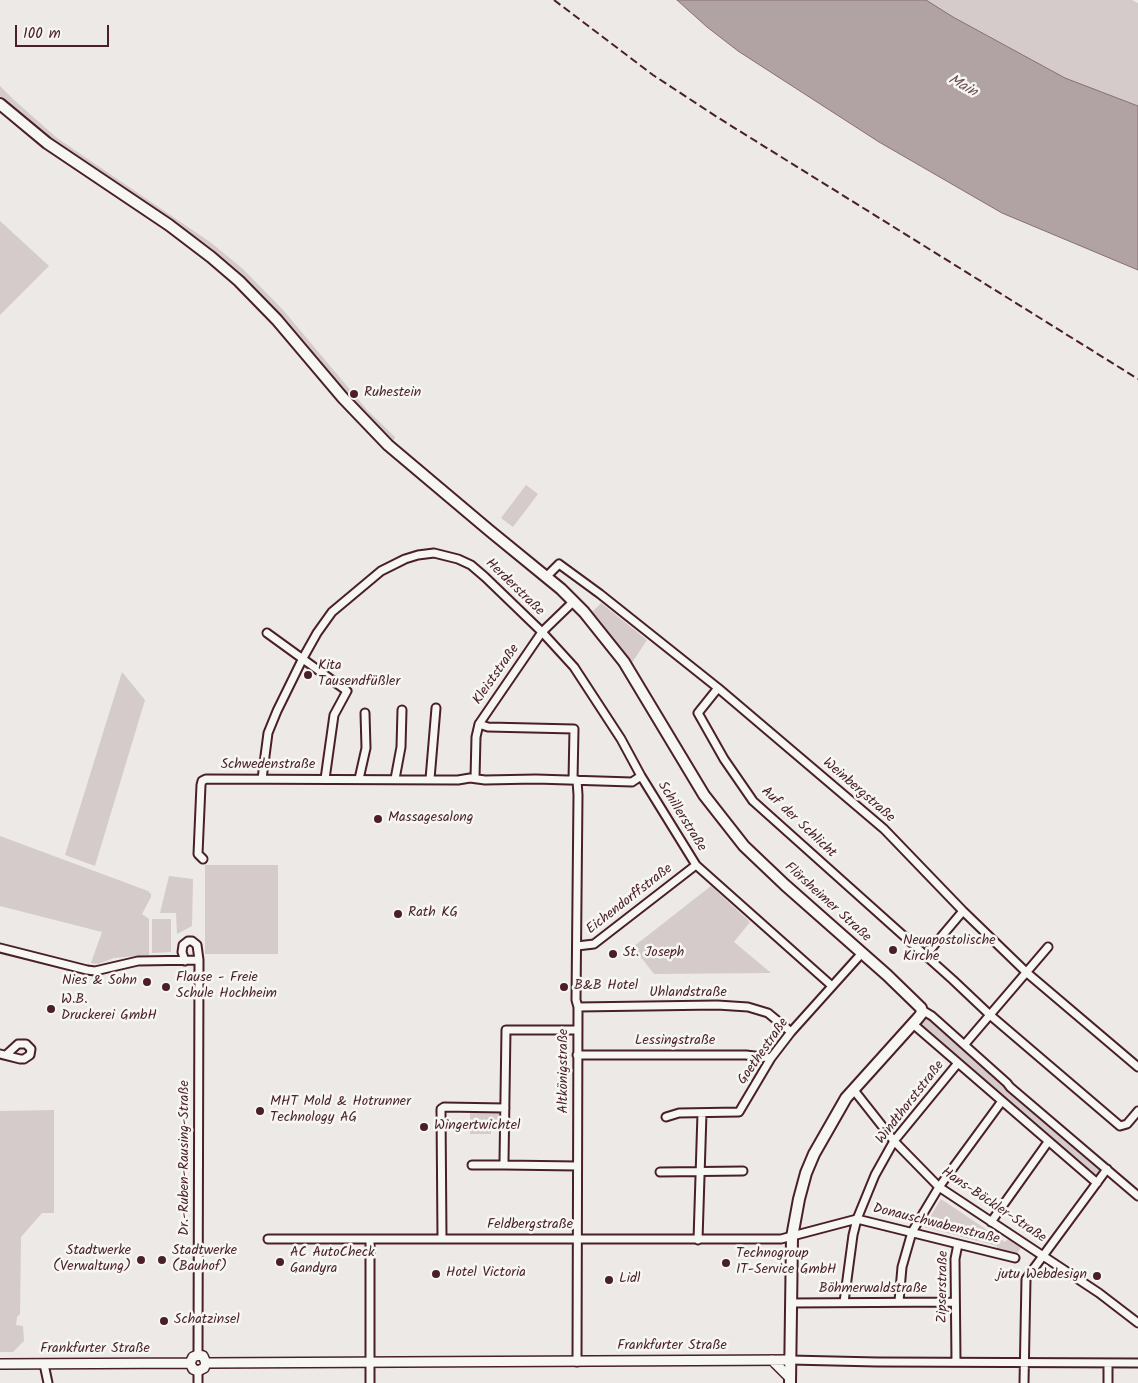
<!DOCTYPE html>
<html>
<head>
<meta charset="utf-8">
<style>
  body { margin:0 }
  #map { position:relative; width:1138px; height:1383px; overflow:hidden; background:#ece9e6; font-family:Kalam,sans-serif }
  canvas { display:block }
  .scale { position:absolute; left:15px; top:25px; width:94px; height:22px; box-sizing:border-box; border:2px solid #4a1f2b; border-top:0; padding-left:6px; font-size:15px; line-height:18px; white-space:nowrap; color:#4a1f2b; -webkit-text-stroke:4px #f6f6f2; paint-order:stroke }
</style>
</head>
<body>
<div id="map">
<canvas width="1138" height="1383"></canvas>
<div class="scale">100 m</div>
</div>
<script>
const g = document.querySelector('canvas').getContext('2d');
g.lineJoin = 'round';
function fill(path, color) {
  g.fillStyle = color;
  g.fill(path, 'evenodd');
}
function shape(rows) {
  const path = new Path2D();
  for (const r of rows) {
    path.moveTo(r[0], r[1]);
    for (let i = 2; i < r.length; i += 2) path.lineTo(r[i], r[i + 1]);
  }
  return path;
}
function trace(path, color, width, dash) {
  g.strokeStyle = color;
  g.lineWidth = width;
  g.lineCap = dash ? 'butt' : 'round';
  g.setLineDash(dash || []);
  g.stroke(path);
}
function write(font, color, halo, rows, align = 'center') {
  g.font = font + ' Kalam,sans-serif';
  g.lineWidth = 5;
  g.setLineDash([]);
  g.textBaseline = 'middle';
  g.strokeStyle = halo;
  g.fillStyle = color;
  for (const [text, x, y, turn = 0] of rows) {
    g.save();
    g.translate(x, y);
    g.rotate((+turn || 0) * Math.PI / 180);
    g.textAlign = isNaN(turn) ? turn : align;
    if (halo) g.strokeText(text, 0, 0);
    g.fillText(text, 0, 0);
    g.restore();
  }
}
const green = shape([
  [926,0,1132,0,1138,3,1138,106,1065,78,953,17],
  [0,86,14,100,57,138,210,242,243,269,283,310,368,411,395,437,393,443,364,415,278,313,238,271,206,244,53,141,5,102,0,96],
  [0,221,49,266,0,315],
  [526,485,538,494,513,527,501,518],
  [601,603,647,640,631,664,591,613],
  [122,672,145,700,95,866,65,855],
  [0,836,148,891,151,894,151,897,142,914,149,919,149,955,114,958,98,964,91,963,102,932,0,906],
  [205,865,278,865,278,954,205,954],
  [169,876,193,879,192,926,177,934,176,913,160,913],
  [711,886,750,922,734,942,771,973,654,974,633,947],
  [152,919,171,919,171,952,152,953],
  [926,1015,961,1047,961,1049,963,1049,1102,1169,1097,1176,1094,1177,921,1027,920,1022],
  [54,1110,54,1213,42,1213,21,1237,20,1314,17,1317,16,1325,23,1326,24,1341,13,1352,0,1352,0,1111],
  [470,1112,501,1112,501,1129,491,1129,491,1134,470,1134],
  [941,1199,1005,1242,1009,1238,1021,1247,1017,1254,997,1249,997,1246,924,1227]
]);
const water = shape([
  [677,0,926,0,953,17,1065,78,1138,106,1138,270,1002,213,879,142,738,51,707,27,677,0]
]);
const minor = shape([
  [547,576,559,564,600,594,718,688,884,829,963,911,1026,972,1138,1067],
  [267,633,347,691,334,715,325,779],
  [718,688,698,713,724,759,753,801,953,980,990,1015,1120,1126,1127,1124,1138,1111],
  [479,724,488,727,574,729,573,780],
  [475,778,476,737,479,724,542,632,574,601],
  [262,779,268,733,277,711,303,658,317,633,332,612,381,571,405,559,418,555,434,553,458,559,471,565,485,577,542,632,574,667,621,739,641,776,696,865,832,986],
  [359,779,366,748,365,713],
  [395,779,401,747,402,710],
  [430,779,436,708],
  [577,780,578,795,576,1000,578,1007,577,1362],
  [203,859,198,854,201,785,202,781,206,779,458,780,470,778,485,780,536,779,632,782,641,776],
  [577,946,594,944,696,865],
  [0,948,87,970,95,971,138,961,199,960],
  [925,956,963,911],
  [185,961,182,952,183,945,188,941,192,941,197,945,199,960,198,1355],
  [578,1007,717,1005,748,1007,768,1013,791,1032],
  [922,1010,932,1016,1007,1083,1010,1087,1138,1196],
  [913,1024,1097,1183],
  [965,1044,1048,947],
  [0,1054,20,1059,24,1059,30,1055,31,1049,26,1044,18,1044,6,1055],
  [577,1055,746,1055,771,1058],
  [853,1089,894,1141,939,1187,1099,1293,1138,1323],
  [666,1117,679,1113,739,1112,771,1058,791,1032,862,953],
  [472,1165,504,1165],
  [577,1166,504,1165,504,1161,506,1030,578,1030],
  [660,1172,743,1171],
  [991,1222,1048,1142],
  [268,1239,781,1239,857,1219,1015,1258],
  [442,1239,441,1109,444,1107,505,1108],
  [698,1240,702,1113],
  [899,1301,902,1267,912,1232,939,1187,1002,1101],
  [844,1302,853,1235,857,1219,875,1175,894,1141,958,1063],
  [791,1303,955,1302],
  [790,1360,877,1362,1138,1363],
  [956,1362,955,1259,958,1244],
  [44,1364,48,1383],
  [198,1371,198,1383],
  [370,1383,370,1239],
  [1024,1383,1026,1279,1107,1169],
  [1108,1383,1108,1363]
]);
const tertiary = shape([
  [772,1360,790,1378],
  [190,1363,193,1357,198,1355,203,1356,206,1363],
  [190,1363,193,1369,198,1371,204,1368,206,1363],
  [206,1363,790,1360],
  [0,1364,190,1363]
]);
const secondary = shape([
  [0,104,47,143,169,225,211,257,239,281,277,320,343,398,388,445,490,531,561,589,584,612,624,662,704,795,744,846,785,885,887,975,921,1008,922,1013,918,1018,846,1098,814,1154,806,1173,799,1199,792,1237,790,1383]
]);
const rail = shape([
  [554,0,653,75,717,117,1138,379]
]);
const markers = [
  [354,394,5,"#4a1f2b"],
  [308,675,5,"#4a1f2b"],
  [378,819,5,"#4a1f2b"],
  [398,914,5,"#4a1f2b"],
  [893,950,5,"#4a1f2b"],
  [613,954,5,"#4a1f2b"],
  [147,982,5,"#4a1f2b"],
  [166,987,5,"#4a1f2b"],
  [564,987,5,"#4a1f2b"],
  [51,1009,5,"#4a1f2b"],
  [260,1111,5,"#4a1f2b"],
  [424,1127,5,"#4a1f2b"],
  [141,1260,5,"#4a1f2b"],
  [162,1260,5,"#4a1f2b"],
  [280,1262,5,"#4a1f2b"],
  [726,1263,5,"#4a1f2b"],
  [436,1274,5,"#4a1f2b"],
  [1097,1276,5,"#4a1f2b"],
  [609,1280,5,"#4a1f2b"],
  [164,1321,5,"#4a1f2b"]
];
const poiNames = [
  ["Ruhestein",364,394],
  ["Kita",318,667],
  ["Tausendfüßler",318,683],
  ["Massagesalong",388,819],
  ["Rath KG",408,914],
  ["Neuapostolische",903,942],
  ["Kirche",903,958],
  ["St. Joseph",623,954],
  ["Flause - Freie",176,979],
  ["Schule Hochheim",176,995],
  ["Nies & Sohn",137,982,"right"],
  ["B&B Hotel",574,987],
  ["W.B.",61,1001],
  ["Druckerei GmbH",61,1017],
  ["MHT Mold & Hotrunner",270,1103],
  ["Technology AG",270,1119],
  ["Wingertwichtel",434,1127],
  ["Stadtwerke",131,1252,"right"],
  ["(Verwaltung)",131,1268,"right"],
  ["Stadtwerke",172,1252],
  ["(Bauhof)",172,1268],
  ["AC AutoCheck",290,1254],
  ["Gandyra",290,1270],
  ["Technogroup",736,1255],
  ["IT-Service GmbH",736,1271],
  ["Hotel Victoria",446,1274],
  ["jutu Webdesign",1087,1276,"right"],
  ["Lidl",619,1280],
  ["Schatzinsel",174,1321]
];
const streetNames = [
  ["Herderstraße",514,588,44],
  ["Kleiststraße",497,675,-55],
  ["Schwedenstraße",268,766],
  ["Weinbergstraße",858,791,41],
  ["Schillerstraße",681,817,58],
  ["Auf der Schlicht",798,823,43],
  ["Eichendorffstraße",630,900,-38],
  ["Flörsheimer Straße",827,903,42],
  ["Uhlandstraße",688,994],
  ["Lessingstraße",675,1042],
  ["Goethestraße",764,1052,-55],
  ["Altkönigstraße",565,1071,-90],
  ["Windthorststraße",911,1103,-52],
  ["Dr.-Ruben-Rausing-Straße",186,1158,-90],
  ["Hans-Böckler-Straße",993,1206,34],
  ["Donauschwabenstraße",936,1225,14],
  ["Feldbergstraße",530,1226],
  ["Zipserstraße",944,1287,-89],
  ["Böhmerwaldstraße",873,1290],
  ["Frankfurter Straße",672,1347],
  ["Frankfurter Straße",95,1350]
];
const waterNames = [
  ["Main",962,87,29]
];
fill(green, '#d4cbca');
fill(water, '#b1a2a3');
trace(water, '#886e73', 1);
trace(minor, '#4a1f2b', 11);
trace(tertiary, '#4a1f2b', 12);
trace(secondary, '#4a1f2b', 14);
trace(minor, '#f6f6f2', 7);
trace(tertiary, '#f6f6f2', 9);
trace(secondary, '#f6f6f2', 10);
trace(rail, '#4a1f2b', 2, [8, 4]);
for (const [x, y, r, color] of markers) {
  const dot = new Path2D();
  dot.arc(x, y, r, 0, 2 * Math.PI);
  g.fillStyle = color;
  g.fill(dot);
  trace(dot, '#f6f6f2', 2);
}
write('14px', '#4a1f2b', '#f6f6f2', poiNames, 'left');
write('14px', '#4a1f2b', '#f6f6f2', streetNames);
write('italic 15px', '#6e4d55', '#f6f6f2', waterNames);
</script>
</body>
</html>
